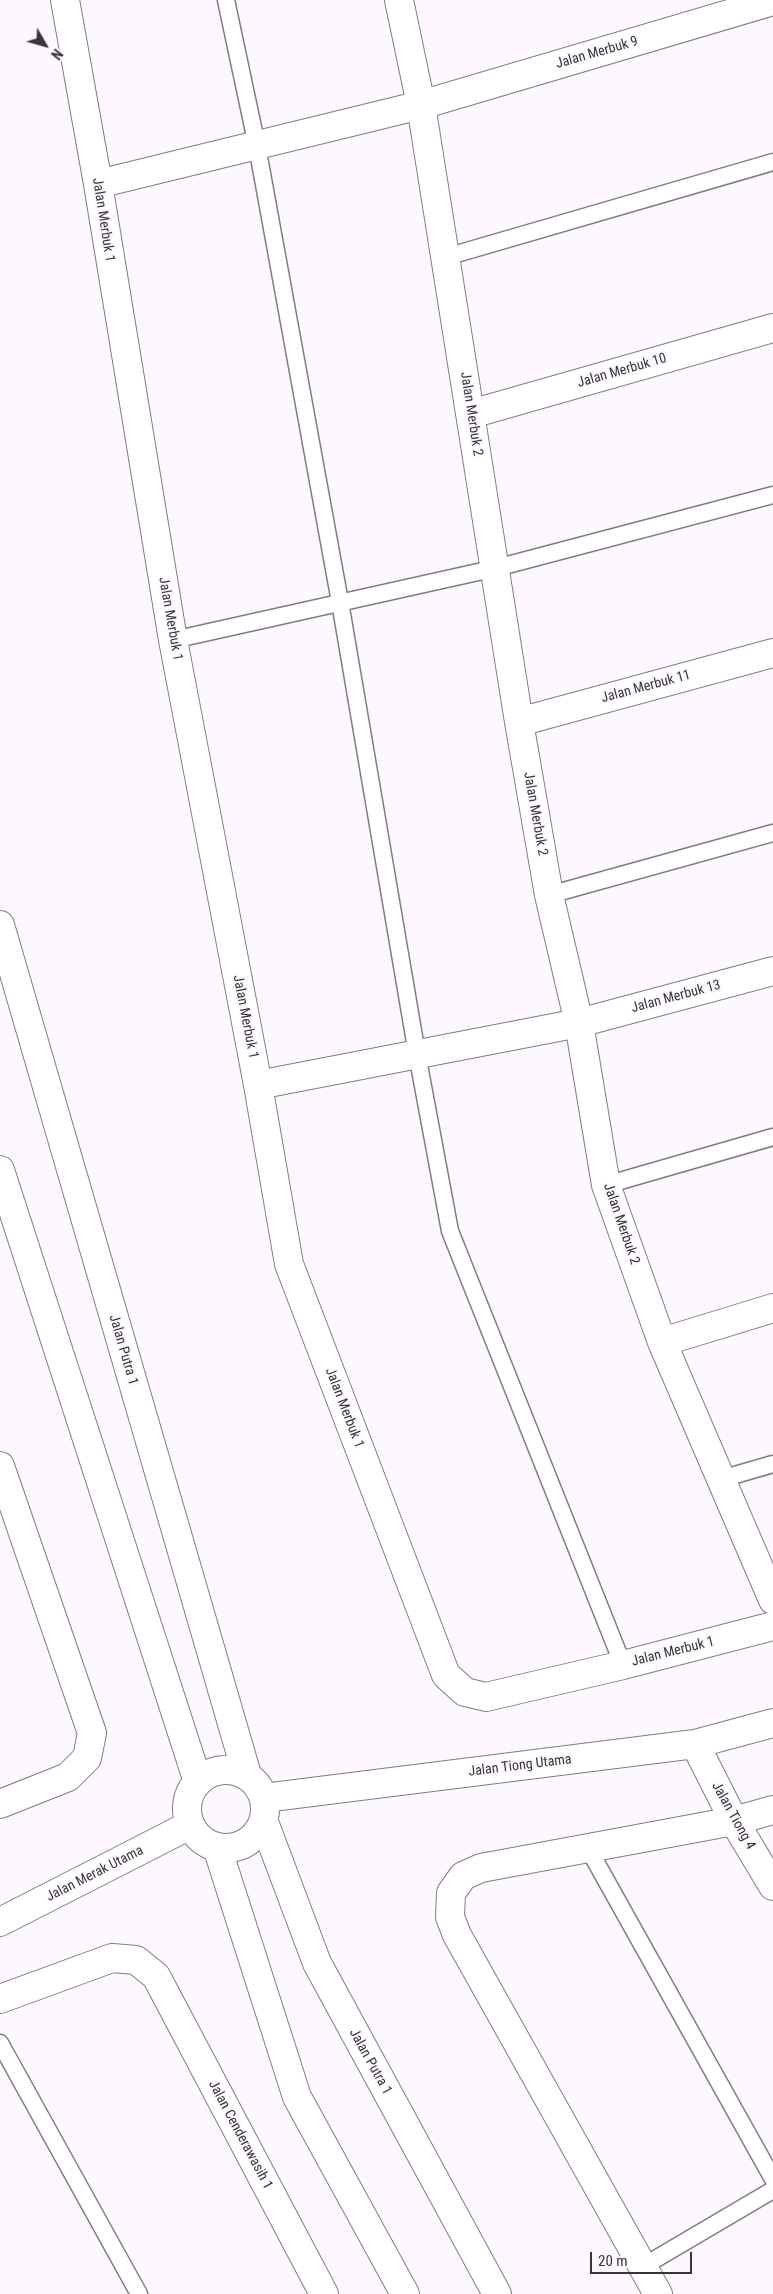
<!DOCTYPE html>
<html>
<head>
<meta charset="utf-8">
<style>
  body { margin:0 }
  #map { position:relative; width:773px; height:2294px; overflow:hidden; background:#fdf8ff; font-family:"Roboto Condensed",sans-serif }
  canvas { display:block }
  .north { position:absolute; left:20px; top:20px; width:50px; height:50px; -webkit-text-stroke:4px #fdf8ff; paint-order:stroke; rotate:128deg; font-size:14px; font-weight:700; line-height:20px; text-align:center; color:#373538 }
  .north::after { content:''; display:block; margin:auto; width:18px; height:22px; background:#373538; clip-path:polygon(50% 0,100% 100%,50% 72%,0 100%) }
  .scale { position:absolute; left:590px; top:2252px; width:102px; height:22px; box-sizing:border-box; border:2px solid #373538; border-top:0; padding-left:6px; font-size:15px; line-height:18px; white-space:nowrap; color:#373538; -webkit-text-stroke:4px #fdf8ff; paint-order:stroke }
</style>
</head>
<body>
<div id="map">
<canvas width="773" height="2294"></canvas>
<div class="north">N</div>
<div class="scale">20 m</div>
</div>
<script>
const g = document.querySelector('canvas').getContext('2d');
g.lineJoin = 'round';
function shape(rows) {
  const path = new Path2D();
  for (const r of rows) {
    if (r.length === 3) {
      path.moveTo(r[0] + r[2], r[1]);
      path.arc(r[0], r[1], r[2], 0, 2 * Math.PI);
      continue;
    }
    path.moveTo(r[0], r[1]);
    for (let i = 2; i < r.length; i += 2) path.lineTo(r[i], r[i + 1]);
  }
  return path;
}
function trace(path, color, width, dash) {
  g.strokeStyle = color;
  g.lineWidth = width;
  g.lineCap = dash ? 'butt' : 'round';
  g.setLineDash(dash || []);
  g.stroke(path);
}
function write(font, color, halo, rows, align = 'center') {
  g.font = font + ' "Roboto Condensed",sans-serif';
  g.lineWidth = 4.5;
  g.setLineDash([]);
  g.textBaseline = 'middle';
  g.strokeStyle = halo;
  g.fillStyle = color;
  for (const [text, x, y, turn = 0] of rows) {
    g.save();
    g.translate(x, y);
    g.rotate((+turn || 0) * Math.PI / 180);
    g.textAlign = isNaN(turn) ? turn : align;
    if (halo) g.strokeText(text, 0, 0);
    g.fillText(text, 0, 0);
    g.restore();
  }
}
const service = shape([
  [226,0,257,146,340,602,417,1054,450,1231,623,1665],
  [446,257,773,162],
  [173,640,496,568,773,495],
  [549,895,773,833],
  [606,1185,773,1137],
  [721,1479,773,1464],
  [588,1848,773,2179],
  [0,2043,139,2294],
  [642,2267,773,2190]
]);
const minor = shape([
  [65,0,98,184,173,640,258,1085,289,1264,446,1675,465,1692,486,1697,623,1665,773,1626],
  [399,0,421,105,519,722,549,895,579,1023,606,1185,662,1342,773,1600],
  [98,184,421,105,773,1],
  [471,414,773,328],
  [519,722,773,653],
  [258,1085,579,1023,773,971],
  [662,1342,773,1308],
  [0,1466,92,1733,87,1758,68,1777,0,1804],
  [695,1744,734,1821,773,1886],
  [264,1798,695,1744,773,1723],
  [0,1999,112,1958,136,1960,156,1976,324,2294],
  [658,2294,457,1935,450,1917,451,1893,463,1876,481,1868,734,1821,773,1810]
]);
const tertiary = shape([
  [0,1922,190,1825]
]);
const secondary = shape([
  [0,925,247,1775],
  [0,1170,198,1782],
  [226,1809,39],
  [264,1822,317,1963,497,2294],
  [217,1847,297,2097,405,2294]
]);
const streetNames = [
  ["Jalan Merbuk 9",597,53,-16],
  ["Jalan Merbuk 1",103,220,81],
  ["Jalan Merbuk 10",622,371,-16],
  ["Jalan Merbuk 2",471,414,81],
  ["Jalan Merbuk 1",170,619,80],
  ["Jalan Merbuk 11",646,687,-15],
  ["Jalan Merbuk 2",535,814,80],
  ["Jalan Merbuk 13",676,997,-15],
  ["Jalan Merbuk 1",245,1017,79],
  ["Jalan Merbuk 2",621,1224,71],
  ["Jalan Putra 1",123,1350,74],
  ["Jalan Merbuk 1",344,1408,69],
  ["Jalan Merbuk 1",673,1652,-14],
  ["Jalan Tiong Utama",520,1766,-7],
  ["Jalan Tiong 4",733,1816,61],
  ["Jalan Merak Utama",95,1874,-27],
  ["Jalan Putra 1",370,2062,61],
  ["Jalan Cenderawasih 1",240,2135,62]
];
trace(service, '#817c82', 19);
trace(minor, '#817c82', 30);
trace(tertiary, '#817c82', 30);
trace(secondary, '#817c82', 30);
trace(service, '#fff', 16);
trace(minor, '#fff', 28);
trace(tertiary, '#fff', 28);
trace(secondary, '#fff', 28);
write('14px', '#373538', '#fdf8ff', streetNames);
</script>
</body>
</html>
